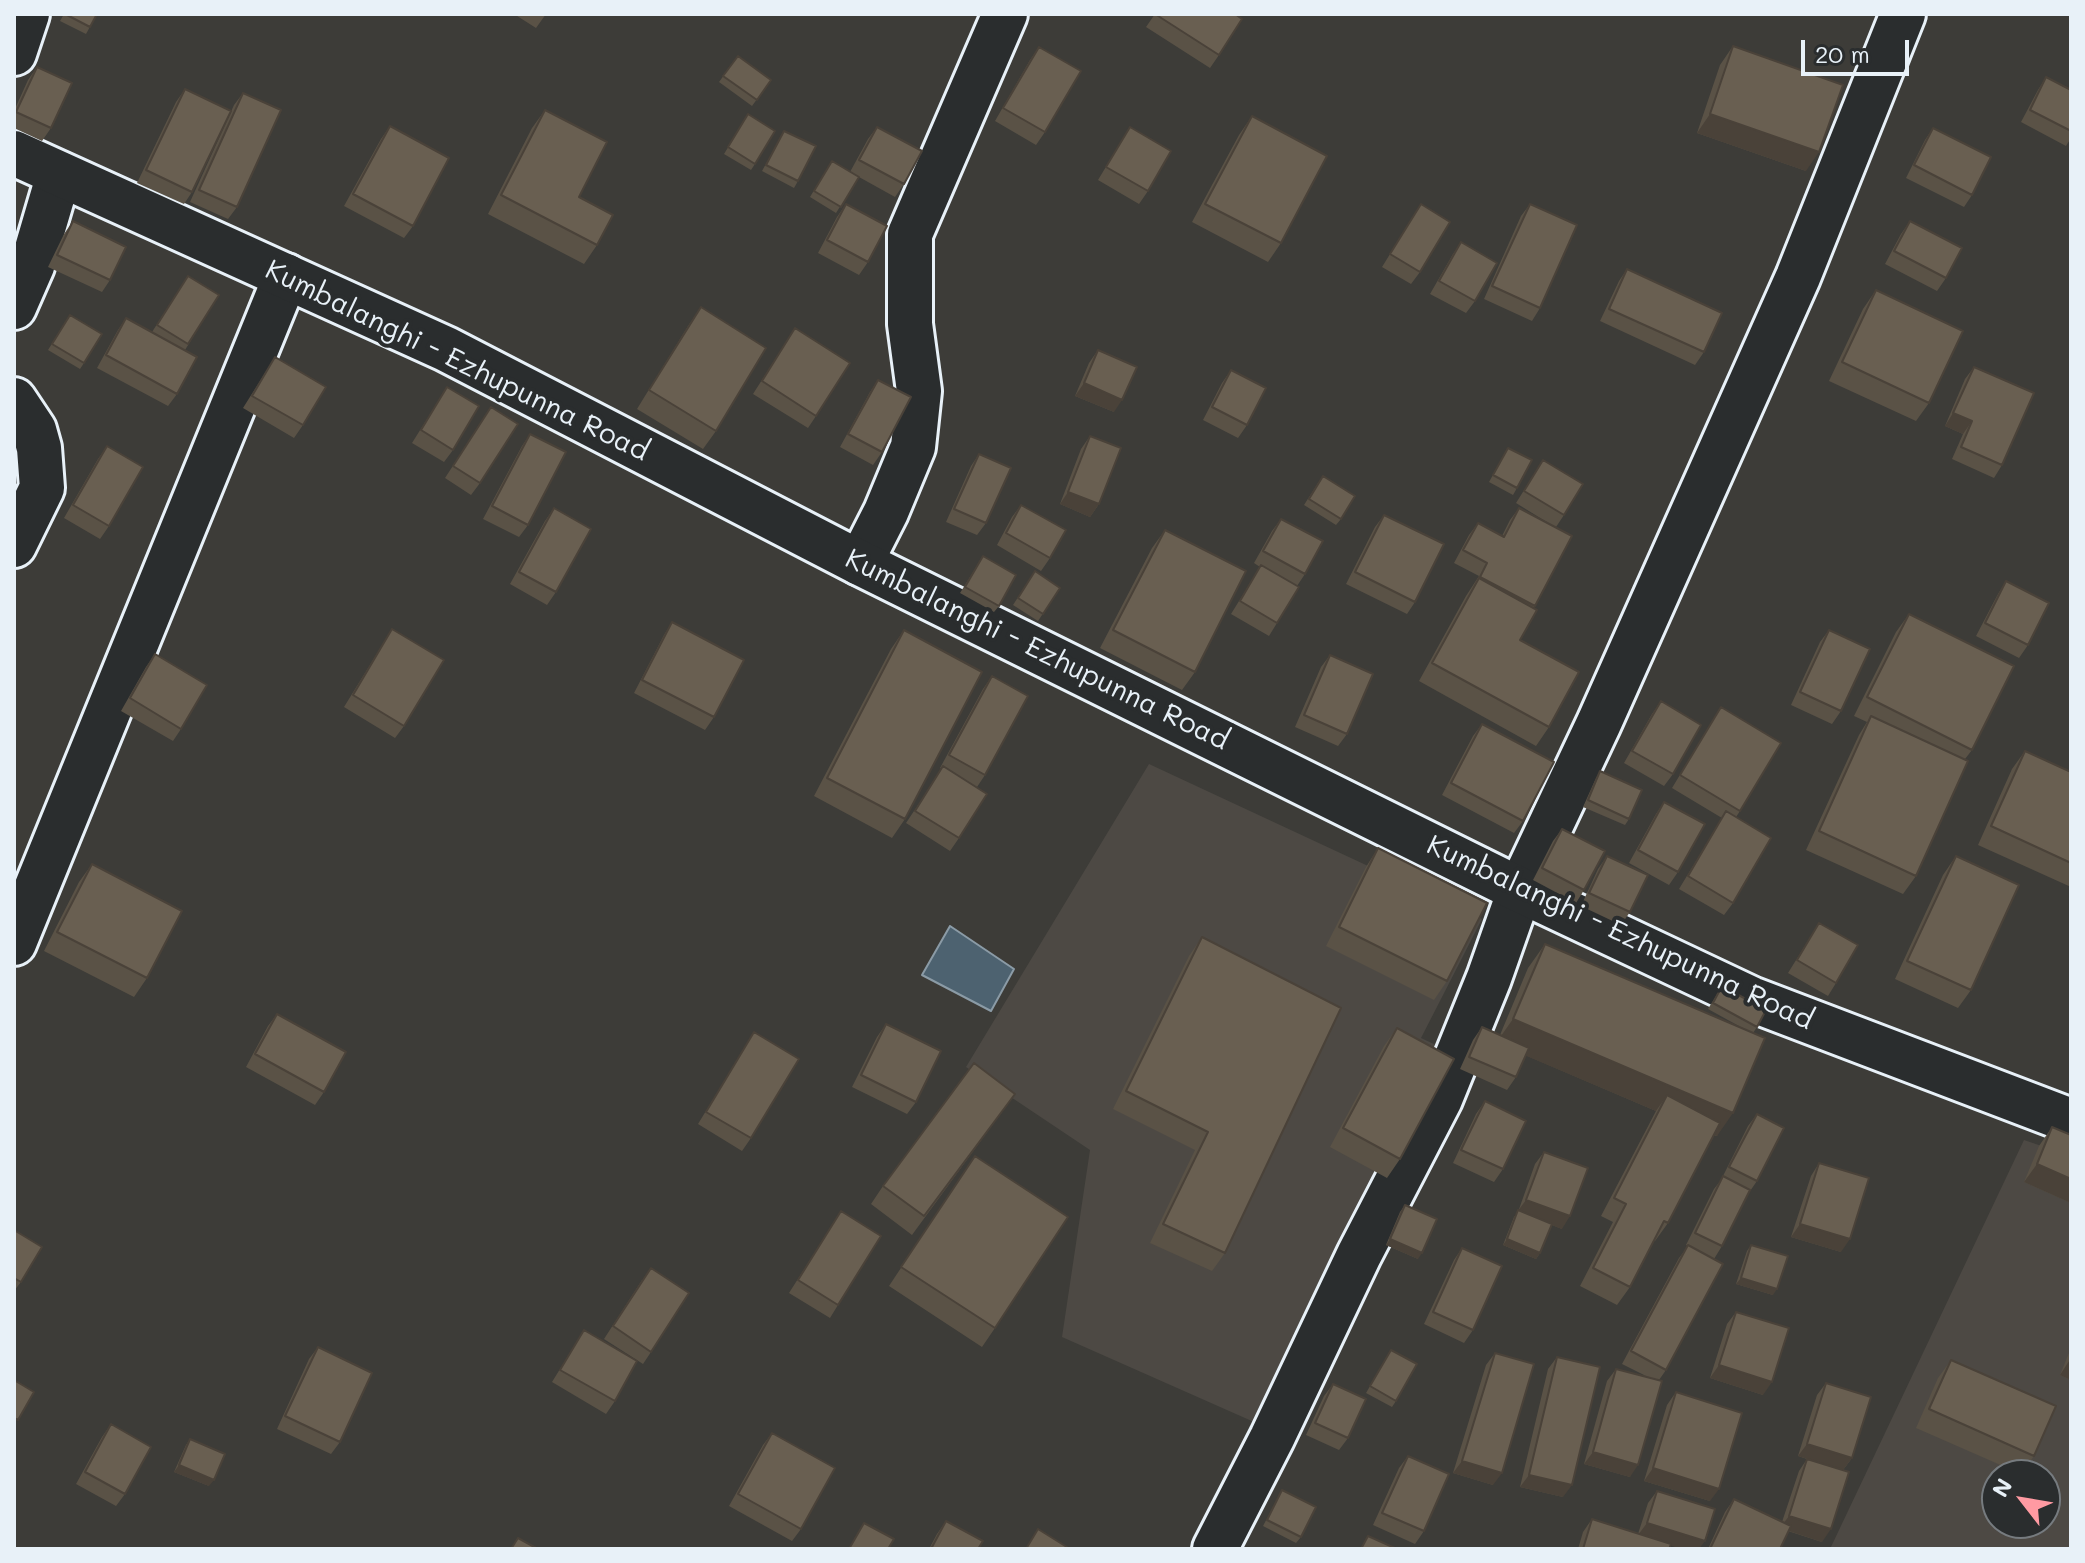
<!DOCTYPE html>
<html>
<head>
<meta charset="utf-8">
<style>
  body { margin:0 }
  #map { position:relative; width:2085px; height:1563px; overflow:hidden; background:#3d3c38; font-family:Mali,sans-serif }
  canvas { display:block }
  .frame { position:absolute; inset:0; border:16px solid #e8f1f8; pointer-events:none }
  .north { position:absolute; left:1981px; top:1459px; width:80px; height:80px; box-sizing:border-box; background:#2a2d2e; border:2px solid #767b7f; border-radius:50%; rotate:301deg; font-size:22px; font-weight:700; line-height:32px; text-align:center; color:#e8f1f8 }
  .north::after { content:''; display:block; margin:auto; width:28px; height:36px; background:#ff9aa2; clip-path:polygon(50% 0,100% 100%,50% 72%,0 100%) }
  .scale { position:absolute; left:1801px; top:40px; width:108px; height:36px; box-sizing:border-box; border:4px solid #e8f1f8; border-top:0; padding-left:10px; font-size:24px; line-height:28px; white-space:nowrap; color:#e8f1f8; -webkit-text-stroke:6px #2a2d2e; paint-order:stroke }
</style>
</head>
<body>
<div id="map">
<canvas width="2085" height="1563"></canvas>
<div class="frame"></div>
<div class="north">N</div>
<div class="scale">20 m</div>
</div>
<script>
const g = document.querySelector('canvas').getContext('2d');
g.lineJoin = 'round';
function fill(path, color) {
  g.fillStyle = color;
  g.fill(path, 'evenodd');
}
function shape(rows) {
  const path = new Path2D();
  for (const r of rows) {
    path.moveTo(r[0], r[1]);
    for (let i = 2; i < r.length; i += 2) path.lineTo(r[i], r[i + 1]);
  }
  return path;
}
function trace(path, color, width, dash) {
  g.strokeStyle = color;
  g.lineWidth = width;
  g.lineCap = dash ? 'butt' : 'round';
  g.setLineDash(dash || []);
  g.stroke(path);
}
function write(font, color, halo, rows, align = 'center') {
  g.font = font + ' Mali,sans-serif';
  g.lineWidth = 8;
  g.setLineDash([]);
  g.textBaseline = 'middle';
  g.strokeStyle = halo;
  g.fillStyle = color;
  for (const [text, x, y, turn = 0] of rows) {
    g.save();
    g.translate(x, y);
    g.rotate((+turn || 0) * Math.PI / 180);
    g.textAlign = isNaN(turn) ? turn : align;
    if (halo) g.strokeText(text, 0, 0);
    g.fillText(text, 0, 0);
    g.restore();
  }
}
const built = shape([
  [1149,764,1482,919,1421,1038,1453,1053,1254,1422,1062,1337,1090,1150,966,1067],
  [2024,1140,2071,1156,2071,1549,1830,1549],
  [1997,1475,2045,1475,2045,1523,1997,1523]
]);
const water = shape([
  [950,926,1014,969,991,1011,922,975,950,926]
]);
const minor = shape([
  [14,53,27,14],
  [14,307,32,266,59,174],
  [14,400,34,430,39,448,42,488,14,545],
  [860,563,886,512,913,447,919,391,910,324,910,234,1005,14],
  [14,943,286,276],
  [1215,1549,1272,1438,1359,1255,1440,1099,1489,978,1520,890,1599,723,1798,277,1903,14]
]);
const major = shape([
  [14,153,446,349,860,563,1520,890,1751,999,2071,1121]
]);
const wall = shape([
  [64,14,97,14,86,34,60,21],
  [514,14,546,14,536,28],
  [1155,14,1219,55,1210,68,1146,27],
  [1733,46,1806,171,1697,133,1720,65],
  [1039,47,1045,132,1036,145,995,121,1030,60],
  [738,56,771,80,752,106,719,82],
  [37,67,51,128,42,141,14,128,14,111,28,80],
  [2046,77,2071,90,2071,138,2066,146,2021,122,2038,90],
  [185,89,192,192,184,204,137,183,176,102],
  [243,93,237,207,228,219,190,202,234,105],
  [545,110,597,245,584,264,488,214,532,128],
  [1252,116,1281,243,1268,262,1192,222,1239,135],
  [744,121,755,164,751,170,724,154],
  [390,126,413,226,404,238,344,206,381,139],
  [877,127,904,184,895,197,859,177,836,213,810,197,828,167,850,172,868,139],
  [1130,127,1148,191,1139,204,1098,180],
  [1933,128,1972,195,1964,207,1906,178,1925,140],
  [784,131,798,181,794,188,762,171],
  [846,204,868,262,859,275,818,253,837,217],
  [1421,204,1420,272,1411,284,1382,267],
  [1530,204,1540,308,1532,321,1484,299,1521,216],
  [73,221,110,280,102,292,48,267,64,234],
  [1910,221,1946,278,1937,291,1885,264,1901,234],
  [1461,242,1475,301,1466,313,1430,294,1453,254],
  [1627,269,1704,352,1695,365,1600,321,1619,281],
  [188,276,219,295,185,350,177,394,168,406,97,368,118,330,126,318,152,332],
  [1876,290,1929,403,1916,421,1829,381,1863,309],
  [701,307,716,431,703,449,637,409,688,326],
  [66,321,84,363,80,369,48,350],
  [795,328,816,416,808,428,753,394],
  [1098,350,1114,412,1075,396,1089,363],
  [275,357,303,425,294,438,243,408],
  [1974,367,2002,465,1994,478,1952,459,1963,434,1945,426,1965,379],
  [1231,370,1247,425,1238,438,1203,420,1222,383],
  [878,380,882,452,873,465,840,447,870,392],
  [447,387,453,450,444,462,412,443],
  [491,407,480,483,471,495,445,478],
  [530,434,528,525,519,537,483,519,522,446],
  [1090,436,1099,504,1090,517,1060,504,1081,449],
  [107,446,109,526,100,539,64,518,98,459],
  [1508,448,1517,488,1513,495,1489,482],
  [979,454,986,523,977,535,946,522,971,466],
  [1543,460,1564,515,1556,527,1572,536,1534,608,1520,640,1549,727,1536,746,1419,681,1466,596,1479,576,1454,563,1469,535,1478,523,1502,536,1510,520,1519,508,1553,526,1516,503],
  [1318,483,1341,519,1336,525,1304,505],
  [1021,505,1050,558,1041,571,997,545,1012,517],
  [554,508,556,592,547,605,510,584,545,521],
  [1384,515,1415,602,1407,614,1346,584,1375,527],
  [1281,519,1305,574,1297,586,1277,623,1269,636,1231,614,1260,567,1254,563,1272,531],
  [1165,530,1195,672,1182,690,1100,648,1152,548],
  [983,556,999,606,994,612,960,593],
  [1035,571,1060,588,1038,621,1013,605],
  [2006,581,2028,645,2019,658,1976,636,1998,594],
  [1909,614,1972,750,1965,759,1916,876,1903,894,1806,850,1859,735,1867,722,1854,716,1896,632],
  [672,622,714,717,705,730,634,693,664,635],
  [392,629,404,726,395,738,344,707],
  [904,630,905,819,892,838,814,796,891,649],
  [1829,630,1841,711,1832,724,1791,705,1820,642],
  [155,654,181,729,173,741,121,711,146,667],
  [1330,655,1347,734,1338,746,1295,727,1321,667],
  [992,676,985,775,977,787,959,838,950,851,906,823,942,769,940,768,983,689],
  [1661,701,1673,774,1664,786,1624,763,1652,714],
  [1721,707,1740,811,1736,817,1733,903,1724,915,1679,889,1722,818,1672,788],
  [1482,724,1523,821,1514,833,1442,795,1473,736],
  [2025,751,2071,772,2071,887,1978,845,2012,769],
  [1600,771,1629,819,1625,825,1583,807,1596,778],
  [1664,802,1678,872,1669,885,1629,863,1656,814],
  [1562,829,1584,890,1576,903,1533,880,1553,841],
  [1378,848,1447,981,1434,1000,1326,946,1366,867],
  [1607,856,1630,912,1621,925,1581,906,1598,869],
  [1956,856,1971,990,1958,1008,1895,979,1943,875],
  [92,864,147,978,134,997,44,951,79,882],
  [1819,923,1836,983,1828,996,1788,973],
  [1202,937,1225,1253,1212,1271,1150,1243,1195,1150,1113,1109,1189,956],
  [1545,944,1746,1030,1708,1009,1722,986,1757,1027,1753,1033,1717,1136,1713,1135,1668,1223,1655,1241,1653,1241,1630,1287,1617,1305,1580,1286,1613,1222,1601,1216,1656,1111,1525,1055,1516,1077,1507,1090,1460,1069,1473,1040,1482,1027,1500,1035,1528,968],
  [277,1014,324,1092,315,1105,246,1067,268,1026],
  [886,1024,916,1102,907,1114,852,1087,877,1037],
  [1397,1028,1400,1159,1387,1178,1330,1147,1384,1046],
  [754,1032,751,1138,742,1151,698,1124],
  [1015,1094,912,1235,871,1204,883,1186],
  [1485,1101,1503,1169,1494,1182,1453,1163,1476,1114],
  [1757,1114,1757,1181,1748,1194,1722,1246,1714,1259,1666,1370,1659,1380,1630,1477,1584,1464,1607,1381,1616,1369,1646,1376,1622,1364,1679,1258,1688,1246,1686,1245,1714,1189,1721,1180,1748,1126],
  [2052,1127,2071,1135,2071,1203,2024,1182,2039,1146],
  [1544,1152,1562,1229,1552,1225,1540,1253,1536,1259,1503,1245,1514,1217,1518,1212,1535,1164],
  [975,1156,995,1328,982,1347,889,1286],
  [1819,1163,1841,1252,1791,1237,1811,1176],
  [1405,1205,1418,1259,1386,1245,1400,1212],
  [841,1211,838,1305,830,1318,789,1293],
  [14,1230,21,1282,14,1291],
  [1751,1245,1773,1295,1736,1284,1747,1251],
  [1462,1248,1473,1330,1464,1343,1424,1324,1454,1260],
  [642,1280,651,1352,643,1364,604,1339],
  [1736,1312,1763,1395,1710,1378,1727,1324],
  [584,1330,615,1401,606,1414,552,1382],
  [318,1347,340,1442,331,1454,277,1429,309,1359],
  [2071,1348,2071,1380,2060,1375],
  [1391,1350,1396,1401,1392,1407,1366,1393],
  [1495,1353,1493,1485,1453,1473,1486,1365],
  [1557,1357,1563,1497,1520,1487,1548,1369],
  [1951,1360,2034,1456,2021,1474,1916,1428,1938,1378],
  [1826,1383,1852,1458,1843,1470,1822,1542,1788,1531,1780,1549,1708,1549,1725,1512,1734,1499,1782,1522,1799,1471,1807,1459,1798,1456,1817,1395],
  [1333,1384,1348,1438,1339,1450,1306,1435,1324,1396],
  [1676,1392,1710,1501,1644,1481,1667,1405],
  [111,1424,125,1494,116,1506,76,1484,102,1437],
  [772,1433,801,1529,792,1541,729,1506,763,1445],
  [190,1439,209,1486,174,1472,186,1445],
  [1408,1456,1424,1531,1415,1544,1373,1525,1399,1468],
  [1282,1490,1301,1537,1296,1543,1263,1526],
  [1657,1491,1670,1545,1669,1549,1578,1549,1583,1532,1592,1519,1638,1534,1648,1503],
  [946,1521,978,1549,929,1549,937,1534]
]);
const shadedWall = shape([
  [1710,114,1819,152,1806,171,1697,133],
  [1084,383,1122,400,1114,412,1075,396],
  [1953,413,1972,421,1963,434,1945,426],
  [1068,492,1099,504,1090,517,1060,504],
  [1513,1019,1733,1113,1717,1136,1658,1112,1667,1095,1656,1111,1496,1043],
  [2037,1164,2071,1179,2071,1203,2024,1182],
  [1526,1200,1570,1216,1562,1229,1517,1212],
  [1800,1224,1850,1239,1841,1252,1791,1237],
  [1390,1239,1422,1253,1418,1259,1386,1245],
  [1507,1239,1540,1253,1536,1259,1503,1245],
  [1741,1278,1777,1289,1773,1295,1736,1284],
  [2071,1358,2071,1380,2060,1375],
  [1719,1365,1772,1382,1763,1395,1710,1378],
  [1807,1444,1852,1458,1843,1470,1798,1456],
  [1593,1452,1638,1465,1630,1477,1584,1464],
  [1462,1461,1502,1473,1493,1485,1453,1473],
  [179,1465,214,1480,209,1486,174,1472],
  [1653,1468,1719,1489,1710,1501,1644,1481],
  [1529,1475,1572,1485,1563,1497,1520,1487],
  [1789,1516,1831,1529,1822,1542,1780,1528],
  [1647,1523,1705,1541,1699,1549,1681,1549,1638,1535]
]);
const building = shape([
  [65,14,97,14,90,27,65,14],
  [1155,14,1235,14,1242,19,1219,55,1155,14],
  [1733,46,1843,85,1819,152,1710,114,1733,46],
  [1039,47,1081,71,1045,132,1003,108,1039,47],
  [738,56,771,80,757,100,723,76,738,56],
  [37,67,72,83,51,128,16,112,37,67],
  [2046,77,2071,90,2071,131,2030,110,2046,77],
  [185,89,231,111,192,192,146,170,185,89],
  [243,93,281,110,237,207,199,190,243,93],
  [545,110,607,142,579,197,613,215,597,245,501,195,545,110],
  [748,114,775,131,755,164,728,147,748,114],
  [1252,116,1327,156,1281,243,1205,204,1252,116],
  [390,126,449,158,413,226,353,194,390,126],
  [877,127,922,151,904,184,859,160,877,127],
  [1130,127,1171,151,1148,191,1106,167,1130,127],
  [1933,128,1991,157,1972,195,1914,165,1933,128],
  [784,131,816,146,798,181,766,165,784,131],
  [832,161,859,177,841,207,814,191,832,161],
  [846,204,887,226,868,262,827,240,846,204],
  [1421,204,1450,222,1420,272,1390,254,1421,204],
  [1530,204,1577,225,1540,308,1492,286,1530,204],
  [73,221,126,247,110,280,57,255,73,221],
  [1910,221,1962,248,1946,278,1894,251,1910,221],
  [1461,242,1497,263,1475,301,1439,281,1461,242],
  [1627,269,1722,313,1704,352,1609,309,1627,269],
  [188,276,219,295,188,344,157,325,188,276],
  [1876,290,1963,331,1929,403,1842,362,1876,290],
  [701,307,766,348,716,431,649,390,701,307],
  [70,315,102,334,84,363,52,344,70,315],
  [126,318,197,357,177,394,106,355,126,318],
  [795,328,850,363,816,416,762,381,795,328],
  [1098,350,1137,367,1122,400,1084,383,1098,350],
  [275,357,326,387,303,425,252,396,275,357],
  [1974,367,2034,393,2002,465,1961,447,1972,421,1953,413,1974,367],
  [1231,370,1266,388,1247,425,1212,407,1231,370],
  [878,380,911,397,882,452,848,434,878,380],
  [447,387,479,406,453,450,421,430,447,387],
  [491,407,518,424,480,483,453,466,491,407],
  [530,434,566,452,528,525,492,506,530,434],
  [1090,436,1121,448,1099,504,1068,492,1090,436],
  [107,446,143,467,109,526,73,505,107,446],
  [1508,448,1532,460,1517,488,1493,475,1508,448],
  [979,454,1011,468,986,523,954,509,979,454],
  [1543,460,1583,484,1564,515,1524,491,1543,460],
  [1323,476,1355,496,1341,519,1309,499,1323,476],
  [1021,505,1066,530,1050,558,1006,533,1021,505],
  [554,508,591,529,556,592,519,572,554,508],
  [1519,508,1572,536,1535,606,1480,577,1487,563,1463,550,1478,523,1504,537,1519,508],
  [1384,515,1444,544,1415,602,1355,572,1384,515],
  [1281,519,1323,541,1305,574,1263,551,1281,519],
  [1165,530,1246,571,1195,672,1113,630,1165,530],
  [983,556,1016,575,999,606,965,587,983,556],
  [1261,565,1299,587,1277,623,1240,601,1261,565],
  [1035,571,1060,588,1043,614,1018,598,1035,571],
  [1479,578,1537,610,1520,640,1579,672,1549,727,1432,663,1479,578],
  [2006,581,2049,603,2028,645,1985,623,2006,581],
  [1909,614,2014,666,1972,750,1867,697,1909,614],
  [672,622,744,660,714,717,642,680,672,622],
  [392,629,444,660,404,726,353,695,392,629],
  [904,630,982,672,905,819,827,778,904,630],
  [1829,630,1870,649,1841,711,1800,692,1829,630],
  [155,654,207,685,181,729,130,698,155,654],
  [1330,655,1373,674,1347,734,1304,715,1330,655],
  [992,676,1028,696,985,775,949,755,992,676],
  [1661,701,1701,725,1673,774,1632,751,1661,701],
  [1721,707,1781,743,1740,811,1680,775,1721,707],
  [1871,716,1968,761,1916,876,1819,831,1871,716],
  [1482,724,1554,762,1523,821,1451,783,1482,724],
  [2025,751,2071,772,2071,863,1991,826,2025,751],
  [943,766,987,794,959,838,915,811,943,766],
  [1600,771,1642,790,1629,819,1588,800,1600,771],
  [1664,802,1705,824,1678,872,1638,850,1664,802],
  [1726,811,1771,838,1733,903,1688,876,1726,811],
  [1562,829,1605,851,1584,890,1542,868,1562,829],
  [1378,848,1487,903,1447,981,1339,927,1378,848],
  [1607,856,1648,875,1630,912,1589,893,1607,856],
  [1956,856,2019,885,1971,990,1907,961,1956,856],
  [92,864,182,911,147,978,57,932,92,864],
  [1819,923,1858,945,1836,983,1797,960,1819,923],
  [1202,937,1341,1008,1225,1253,1163,1224,1208,1132,1126,1091,1202,937],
  [1545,944,1765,1038,1733,1113,1513,1019,1545,944],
  [1722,986,1766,1010,1757,1027,1713,1003,1722,986],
  [277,1014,346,1052,324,1092,255,1054,277,1014],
  [886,1024,941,1051,916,1102,861,1075,886,1024],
  [1482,1027,1529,1048,1516,1077,1469,1057,1482,1027],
  [1397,1028,1454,1059,1400,1159,1343,1128,1397,1028],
  [754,1032,799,1059,751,1138,706,1112,754,1032],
  [974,1063,1015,1094,924,1216,883,1186,974,1063],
  [1667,1095,1720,1123,1668,1223,1664,1221,1630,1287,1593,1268,1626,1204,1614,1198,1667,1095],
  [1485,1101,1526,1121,1503,1169,1461,1150,1485,1101],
  [1757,1114,1784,1128,1757,1181,1729,1167,1757,1114],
  [2052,1127,2071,1135,2071,1179,2037,1164,2052,1127],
  [1544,1152,1588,1168,1570,1216,1526,1200,1544,1152],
  [975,1156,1068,1217,995,1328,901,1267,975,1156],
  [1819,1163,1869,1178,1850,1239,1800,1224,1819,1163],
  [1723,1176,1750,1190,1722,1246,1695,1233,1723,1176],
  [1405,1205,1437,1219,1422,1253,1390,1239,1405,1205],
  [1518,1210,1552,1224,1540,1253,1507,1239,1518,1210],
  [841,1211,881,1236,838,1305,798,1280,841,1211],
  [14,1230,42,1247,21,1282,14,1278,14,1230],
  [1688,1245,1723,1264,1666,1370,1631,1351,1688,1245],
  [1751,1245,1788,1256,1777,1289,1741,1278,1751,1245],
  [1462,1248,1502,1266,1473,1330,1433,1312,1462,1248],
  [651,1268,689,1293,651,1352,613,1326,651,1268],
  [1736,1312,1789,1328,1772,1382,1719,1365,1736,1312],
  [584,1330,637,1361,615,1401,560,1370,584,1330],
  [318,1347,372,1373,340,1442,285,1416,318,1347],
  [1391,1350,1417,1364,1396,1401,1370,1386,1391,1350],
  [1495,1353,1534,1364,1502,1473,1462,1461,1495,1353],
  [1557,1357,1600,1367,1572,1485,1529,1475,1557,1357],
  [1951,1360,2056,1406,2034,1456,1929,1409,1951,1360],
  [1616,1369,1662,1381,1638,1465,1593,1452,1616,1369],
  [14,1380,34,1392,18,1420,14,1418,14,1380],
  [1826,1383,1871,1397,1852,1458,1807,1444,1826,1383],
  [1333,1384,1366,1399,1348,1438,1315,1423,1333,1384],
  [1676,1392,1742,1413,1719,1489,1653,1468,1676,1392],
  [111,1424,151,1447,125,1494,85,1472,111,1424],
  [772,1433,835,1468,801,1529,738,1494,772,1433],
  [190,1439,225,1454,214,1480,179,1465,190,1439],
  [1408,1456,1449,1474,1424,1531,1382,1513,1408,1456],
  [1807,1459,1849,1472,1831,1529,1789,1516,1807,1459],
  [1282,1490,1316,1507,1301,1537,1267,1520,1282,1490],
  [1657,1491,1715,1509,1705,1541,1647,1523,1657,1491],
  [1734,1499,1791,1526,1780,1549,1710,1549,1734,1499],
  [1592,1519,1671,1544,1669,1549,1583,1549,1592,1519],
  [946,1521,983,1541,978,1549,931,1549,946,1521],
  [864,1523,894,1539,888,1549,849,1549,864,1523],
  [1038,1529,1070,1549,1026,1549,1038,1529],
  [1368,1536,1397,1549,1361,1549,1368,1536],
  [518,1538,538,1549,511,1549,518,1538]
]);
const streetNames = [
  ["Kumbalanghi - Ezhupunna Road",457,361,26],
  ["Kumbalanghi - Ezhupunna Road",1037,650,26],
  ["Kumbalanghi - Ezhupunna Road",1620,933,25]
];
fill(built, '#4d4944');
fill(water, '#4d6270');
trace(water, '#8b9ba6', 2);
trace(minor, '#e8f1f8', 50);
trace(major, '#e8f1f8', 50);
trace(minor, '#2a2d2e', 44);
trace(major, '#2a2d2e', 44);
fill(wall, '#5a5246');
fill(shadedWall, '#4a4239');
fill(building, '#695f51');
trace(building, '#4a4239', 2);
write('28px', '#e8f1f8', '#2a2d2e', streetNames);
</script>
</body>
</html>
